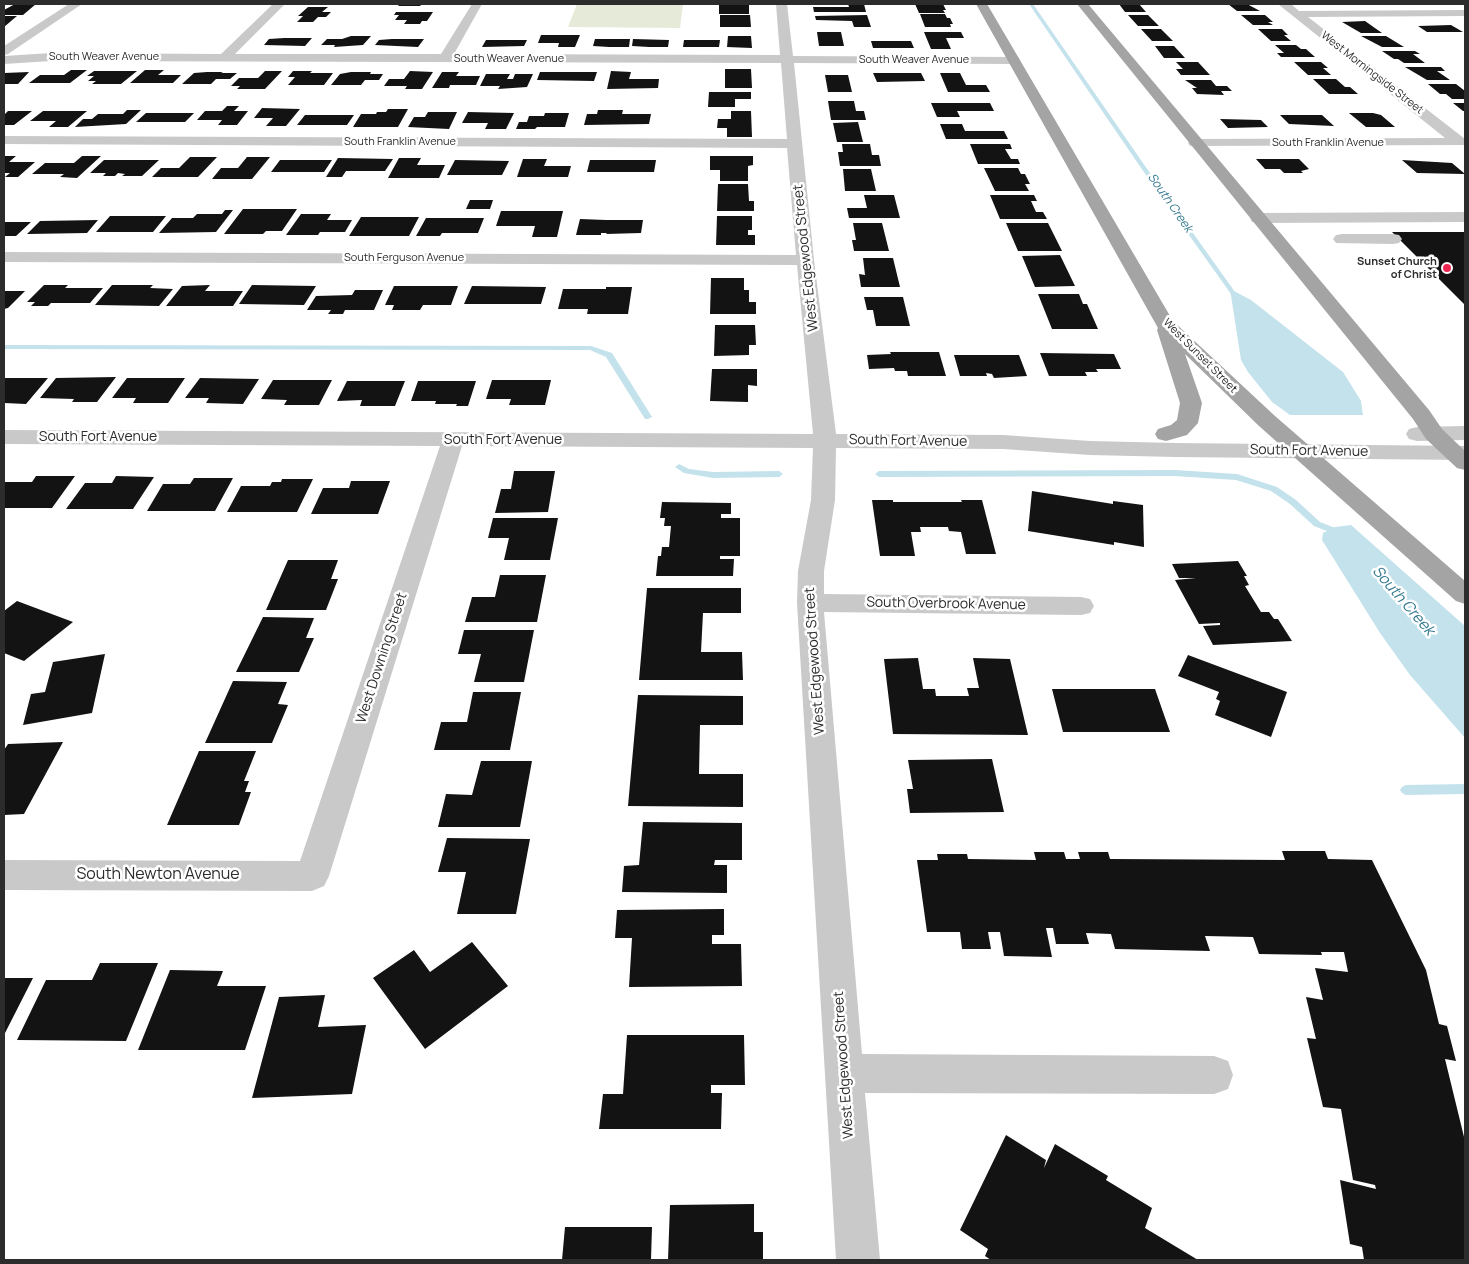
<!DOCTYPE html>
<html>
<head>
<meta charset="utf-8">
<style>
  body { margin:0 }
  #map { position:relative; width:1469px; height:1264px; overflow:hidden; background:#fff; font-family:Manrope,sans-serif }
  canvas { display:block }
  .frame { position:absolute; inset:0; border:5px solid #2c2c2c; pointer-events:none }
</style>
</head>
<body>
<div id="map">
<canvas width="1469" height="1264"></canvas>
<div class="frame"></div>
</div>
<script>
const g = document.querySelector('canvas').getContext('2d');
g.lineJoin = 'round';
function fill(path, color) {
  g.fillStyle = color;
  g.fill(path, 'evenodd');
}
function shape(rows) {
  const path = new Path2D();
  for (const r of rows) {
    path.moveTo(r[0], r[1]);
    for (let i = 2; i < r.length; i += 2) path.lineTo(r[i], r[i + 1]);
  }
  return path;
}
function trace(path, color, width, dash) {
  g.strokeStyle = color;
  g.lineWidth = width;
  g.lineCap = dash ? 'butt' : 'round';
  g.setLineDash(dash || []);
  g.stroke(path);
}
function write(font, color, halo, rows, align = 'center') {
  g.font = font + ' Manrope,sans-serif';
  g.lineWidth = 5;
  g.setLineDash([]);
  g.textBaseline = 'middle';
  g.strokeStyle = halo;
  g.fillStyle = color;
  for (const [text, x, y, turn = 0] of rows) {
    g.save();
    g.translate(x, y);
    g.rotate((+turn || 0) * Math.PI / 180);
    g.textAlign = isNaN(turn) ? turn : align;
    if (halo) g.strokeText(text, 0, 0);
    g.fillText(text, 0, 0);
    g.restore();
  }
}
const green = shape([
  [577,4,683,4,680,28,568,27]
]);
const water = shape([
  [1230,289,1251,300,1343,372,1361,401,1363,415,1290,415,1272,402,1248,372,1241,360],
  [1351,525,1465,626,1465,738,1410,675,1380,633,1322,540,1323,533,1335,527]
]);
const stream = shape([
  [1029,4,1033,4,1143,163,1240,299,1240,301,1236,301,1139,165,1029,4],
  [4,345,591,346,612,353,652,417,648,419,645,419,606,357,590,350,4,349,4,345],
  [679,464,689,469,713,472,779,471,783,474,779,477,713,478,684,473,675,467,679,464],
  [1175,470,1237,474,1277,487,1296,500,1320,522,1345,532,1347,534,1342,537,1314,526,1290,504,1271,491,1236,480,1175,476,879,477,875,474,879,471,1175,470],
  [1465,784,1465,794,1406,795,1402,793,1400,790,1402,787,1406,785,1465,784]
]);
const building = shape([
  [15,4,36,4,23,15,4,15,4,10],
  [400,4,422,4,420,6,398,6],
  [719,4,749,4,749,14,719,14],
  [848,4,864,4,866,12,814,12,813,7,849,7],
  [915,4,943,4,946,10,943,10,945,13,919,13],
  [1119,4,1139,4,1146,12,1125,12],
  [1228,4,1247,4,1260,11,1237,11],
  [308,7,328,7,322,12,331,12,326,17,318,17,313,22,297,22,303,16,298,16],
  [396,12,433,12,427,21,422,21,420,24,404,24,407,20,395,20,399,15,394,15],
  [920,14,945,14,947,18,950,18,953,24,950,24,951,27,925,27],
  [720,15,750,15,751,27,720,27],
  [867,15,871,27,854,27,852,21,816,20,815,16],
  [1128,15,1148,15,1159,26,1138,26],
  [1241,15,1265,15,1273,22,1268,22,1273,25,1253,25],
  [4,16,17,16,4,27],
  [1365,21,1382,33,1361,33,1342,22],
  [1451,25,1463,32,1427,32,1418,26],
  [1141,29,1161,29,1173,41,1152,41],
  [1258,29,1282,29,1288,35,1284,35,1291,41,1271,41],
  [817,32,841,32,844,46,819,46],
  [924,32,961,32,964,38,946,38,951,49,931,49],
  [541,35,580,35,575,47,558,47,559,43,538,43],
  [351,36,371,36,363,45,334,47,335,45,321,45,327,39,342,39],
  [728,36,751,36,752,48,727,47],
  [1361,36,1386,36,1404,47,1382,47],
  [284,38,312,38,305,46,264,45,269,39],
  [392,39,424,39,418,47,375,45,379,40],
  [595,39,630,39,629,47,609,47,593,46],
  [633,39,669,40,668,47,649,47,632,46],
  [486,40,527,40,524,46,482,47],
  [684,40,720,40,719,47,683,47],
  [871,41,911,41,914,48,873,48],
  [1275,45,1296,45,1301,49,1306,49,1315,57,1281,57,1277,53,1284,53],
  [1155,46,1174,46,1185,58,1164,58],
  [1382,51,1415,51,1420,54,1413,54,1425,63,1404,63,1398,59,1394,59],
  [1176,62,1198,62,1210,75,1181,75,1176,69,1183,69],
  [1294,62,1321,62,1328,68,1323,68,1331,75,1308,75],
  [1405,67,1441,67,1445,71,1437,71,1450,80,1427,80],
  [725,69,751,69,752,88,725,88],
  [71,70,87,70,70,83,29,83,40,75,64,75],
  [145,70,164,70,158,75,181,75,173,83,130,83],
  [94,71,137,71,121,84,92,84,96,81,88,81,94,76,87,76],
  [265,71,282,71,265,89,237,89,240,86,231,86,239,78,258,78],
  [293,71,312,71,310,73,333,73,324,85,288,85,295,77,288,77],
  [410,71,433,72,422,89,405,89,407,86,384,86,389,79,404,79],
  [611,71,631,72,629,79,659,79,658,88,607,89],
  [29,72,18,84,4,84,4,73],
  [207,72,223,72,221,73,237,73,230,79,216,79,211,84,182,84,194,73],
  [351,72,371,72,370,74,383,74,379,80,365,80,361,85,331,85,340,74],
  [442,72,459,72,456,76,480,76,476,85,450,85,449,88,432,88],
  [540,72,597,72,594,81,537,80],
  [873,73,921,73,925,81,877,82],
  [940,73,960,73,966,85,986,85,990,92,948,92],
  [486,74,510,74,507,79,513,79,515,74,533,74,527,87,498,89,500,86,480,86],
  [825,75,848,75,852,92,828,92],
  [1313,79,1336,79,1345,87,1350,87,1358,94,1329,94],
  [1185,80,1211,80,1216,86,1227,86,1232,91,1221,91,1224,95,1197,94,1192,88,1197,88],
  [1428,84,1456,84,1465,91,1465,99,1452,99,1446,94,1440,94],
  [709,92,751,92,751,99,735,99,735,107,708,107],
  [828,101,854,101,856,111,864,111,866,120,831,120],
  [931,103,990,103,994,111,957,111,960,117,937,117],
  [1453,103,1465,103,1465,111,1463,111],
  [227,106,239,106,234,111,248,111,237,125,218,125,222,120,197,120,205,111,222,111],
  [262,108,300,109,286,126,266,126,273,118,254,118],
  [388,109,408,109,398,127,353,127,361,114,376,114,377,112,386,112],
  [127,110,141,110,126,124,75,127,83,119,92,119,98,114,123,114],
  [598,110,623,110,622,114,651,114,649,124,584,125,587,114,597,114],
  [8,111,32,111,14,125,4,125,4,115],
  [43,111,87,111,68,127,49,127,56,121,30,121],
  [731,111,751,111,752,137,727,137,727,128,717,128,718,119,731,119],
  [428,112,457,112,449,129,408,127,414,117,425,117],
  [468,112,514,113,506,129,485,129,488,123,462,123],
  [146,113,194,113,185,122,136,122],
  [545,113,569,113,565,127,537,127,535,129,516,129,519,122,527,122,529,116,544,116],
  [1349,113,1373,113,1381,115,1395,127,1366,127],
  [305,115,354,115,347,125,297,125],
  [1280,115,1322,115,1334,126,1289,124],
  [1220,119,1261,120,1268,127,1228,128],
  [858,122,863,142,837,142,833,123],
  [940,124,962,124,965,131,1004,131,1008,139,946,139],
  [842,144,870,144,872,155,879,155,881,166,840,166,838,152,843,152],
  [970,144,1010,144,1012,149,1005,149,1011,159,1018,159,1020,164,978,164],
  [4,156,16,156,9,162,35,162,18,177,5,177,10,173,4,173],
  [82,156,101,156,77,178,60,177,64,174,32,174,45,163,74,163],
  [710,156,753,156,753,165,748,166,748,181,720,181,720,170,710,170],
  [190,157,217,157,198,177,152,177,161,168,179,168],
  [247,157,270,157,252,179,212,179,221,168,238,168],
  [338,158,393,159,385,171,346,171,342,177,326,177],
  [399,158,421,158,417,165,445,165,439,178,388,178],
  [523,159,547,159,544,166,571,166,568,177,517,177],
  [1256,159,1299,159,1309,169,1301,171,1303,173,1284,173,1280,169,1265,169],
  [104,160,159,160,142,176,122,176,125,174,118,173,115,176,103,176,106,173,90,173],
  [280,160,332,160,324,172,271,172],
  [455,160,509,161,502,175,447,175],
  [590,160,656,160,654,172,587,172],
  [1402,160,1452,163,1465,174,1417,173],
  [984,168,1018,168,1021,174,1025,174,1030,184,1025,184,1029,191,995,191],
  [843,169,871,169,876,191,845,191],
  [718,184,748,184,749,201,754,201,754,211,717,211],
  [864,195,894,195,900,218,849,218,847,208,867,208],
  [990,195,1034,195,1037,201,1031,201,1036,212,1043,212,1047,219,1000,219],
  [470,200,493,200,490,209,466,209],
  [243,209,297,209,282,231,266,231,263,234,224,234],
  [225,210,233,210,216,232,159,233,172,218,193,218,197,214,222,214],
  [501,211,563,211,557,237,532,237,535,226,496,226],
  [301,214,331,214,327,220,352,220,345,232,320,232,318,235,286,235],
  [110,216,166,216,153,232,96,232],
  [717,216,752,216,752,230,748,230,748,235,755,235,755,245,716,245],
  [361,217,419,217,409,236,349,236],
  [426,218,484,218,478,233,442,233,440,236,416,236],
  [580,219,606,220,643,220,641,233,606,234,607,233,601,233,601,235,576,235],
  [98,220,87,233,27,234,40,221],
  [4,222,31,222,16,236,4,236],
  [853,223,882,223,889,251,854,251,852,240,856,240],
  [1006,223,1048,223,1062,251,1018,251],
  [1392,232,1465,232,1465,305],
  [1060,255,1075,286,1035,287,1022,256],
  [863,258,893,258,900,287,861,287,859,274,865,275],
  [711,278,744,278,744,290,749,290,749,302,756,302,756,314,710,314],
  [44,285,68,285,65,288,103,288,90,303,51,303,48,306,31,306,35,302,27,302],
  [112,285,153,285,150,288,173,289,159,306,95,305],
  [210,285,205,291,243,291,233,306,166,306,182,286],
  [252,285,316,286,304,305,239,304],
  [394,286,458,286,451,305,423,305,420,310,392,310,394,305,385,305],
  [472,286,546,287,541,304,464,304],
  [606,287,632,287,628,314,587,314,588,309,558,309,563,289,606,289],
  [355,290,383,290,374,310,345,310,343,314,328,314,331,310,307,310,316,296,352,295],
  [4,291,25,291,8,308,4,309],
  [1038,294,1079,294,1083,304,1087,304,1098,329,1052,329],
  [864,297,903,297,910,326,876,326,873,310,867,310],
  [715,325,755,325,756,345,749,345,749,355,714,356],
  [890,352,939,352,946,376,908,376,907,371,895,371,894,368,869,369,867,355,891,354],
  [1040,353,1114,354,1121,369,1096,369,1098,372,1085,372,1087,376,1049,376],
  [954,355,1019,355,1027,376,994,378,992,374,986,373,987,376,960,376],
  [712,369,757,369,757,386,748,385,748,402,710,401],
  [116,377,97,402,72,402,74,399,40,398,56,378],
  [4,378,48,378,26,404,4,403],
  [127,378,185,378,168,403,133,403,136,398,112,398],
  [200,378,259,379,243,404,206,403,209,398,185,398],
  [273,380,332,380,319,405,284,405,287,400,261,399],
  [492,380,551,380,545,405,509,405,511,399,486,399],
  [347,381,405,381,395,406,360,406,362,400,337,401],
  [418,381,476,381,468,406,456,406,457,404,435,404,436,401,411,401],
  [514,471,555,471,548,512,495,513,501,489,511,489],
  [36,476,75,476,52,508,4,508,4,482,32,482],
  [116,476,154,477,133,509,66,509,85,483,112,483],
  [194,478,233,478,215,511,147,511,163,484,190,484],
  [282,479,313,479,297,512,227,512,241,486,270,486,272,482,281,482],
  [351,481,390,481,378,514,311,514,323,488,349,488],
  [1032,491,1113,504,1113,501,1143,505,1144,547,1114,542,1114,545,1028,531],
  [872,500,893,500,893,502,962,502,961,500,982,500,996,554,966,554,961,532,949,531,948,527,920,527,921,532,911,532,915,556,880,556],
  [662,502,731,503,731,514,721,514,721,518,740,518,740,556,720,556,720,559,734,559,733,576,656,576,658,556,661,556,662,547,669,547,671,526,664,526,665,518,660,518],
  [493,518,558,518,550,560,504,560,509,538,488,538],
  [288,560,338,560,331,579,338,579,326,610,266,610],
  [1238,561,1247,576,1244,576,1249,585,1245,586,1261,612,1269,612,1274,619,1278,619,1292,641,1213,645,1203,626,1220,625,1220,623,1199,624,1175,580,1196,578,1179,578,1172,564],
  [500,575,546,575,537,622,465,622,472,597,495,597],
  [647,588,741,588,741,613,703,613,701,652,742,652,743,680,639,680],
  [17,601,73,622,24,661,4,653,4,611],
  [263,617,314,618,306,638,314,638,299,672,236,672],
  [464,630,534,630,524,682,474,682,481,654,458,654],
  [105,654,92,713,23,725,31,694,45,692,53,662],
  [1188,655,1287,692,1271,737,1215,715,1220,701,1216,699,1219,692,1178,676],
  [918,658,923,689,935,689,936,696,969,696,967,688,979,688,973,658,1010,659,1028,735,893,734,884,659],
  [233,681,287,682,278,704,288,705,272,743,205,743],
  [1052,689,1155,689,1170,732,1063,732],
  [473,692,521,692,510,750,434,750,441,722,467,722],
  [638,695,743,696,743,725,700,725,699,774,743,774,743,807,628,806],
  [63,742,24,814,4,815,4,750,8,744],
  [199,751,256,751,244,781,249,781,245,792,251,792,239,825,167,825],
  [992,759,1004,812,910,813,907,789,913,789,908,760],
  [481,761,532,761,520,827,438,827,446,794,472,795],
  [643,822,742,823,742,860,715,860,714,865,727,865,727,893,622,892,624,866,639,865],
  [447,838,530,839,516,914,457,914,466,872,438,872],
  [1282,851,1325,851,1328,859,1372,860,1426,970,1439,1024,1447,1026,1456,1061,1445,1059,1465,1141,1465,1260,1364,1260,1362,1247,1350,1244,1340,1180,1376,1189,1375,1185,1353,1180,1341,1109,1323,1107,1307,1038,1316,1039,1306,997,1323,1000,1315,968,1348,972,1344,952,1321,952,1322,955,1259,954,1253,937,1205,936,1210,951,1115,949,1111,934,1086,933,1089,944,1056,944,1053,928,1046,928,1052,957,1004,956,1000,932,988,932,991,949,962,949,960,932,927,932,917,860,938,860,937,854,967,854,968,859,1036,860,1034,852,1064,852,1066,859,1080,859,1078,852,1108,852,1110,859,1285,860],
  [724,909,724,935,712,935,712,944,741,944,742,986,629,987,632,938,615,938,617,910],
  [472,942,508,986,425,1049,373,978,414,950,430,972],
  [100,963,158,963,126,1041,17,1040,46,980,92,980],
  [170,970,223,971,217,986,266,986,245,1050,138,1050],
  [4,978,33,978,4,1035],
  [325,995,318,1027,366,1025,352,1094,252,1098,279,997],
  [627,1035,744,1035,745,1085,711,1085,711,1093,722,1093,721,1129,599,1129,603,1094,623,1094],
  [1006,1135,1046,1160,1044,1168,1055,1144,1108,1176,1106,1180,1152,1208,1145,1228,1198,1260,991,1260,985,1256,988,1249,960,1230],
  [754,1204,754,1232,763,1232,763,1260,668,1260,670,1205],
  [565,1227,652,1227,651,1260,562,1260]
]);
const minor = shape([
  [69,4,82,4,8,54,4,55,4,46,69,4],
  [273,4,285,4,235,54,441,54,472,4,482,4,454,54,780,55,776,4,787,4,793,56,1018,57,1020,60,1018,63,1014,64,794,63,814,260,836,434,1003,435,1090,441,1176,443,1465,446,1465,460,1176,457,1090,455,1003,449,836,448,835,500,824,571,824,594,1081,597,1090,599,1094,606,1090,613,1081,615,824,612,862,1054,1214,1056,1228,1061,1233,1075,1228,1089,1214,1094,865,1093,880,1260,836,1260,797,603,798,571,811,500,813,448,462,446,329,876,324,886,312,891,4,890,4,860,300,861,440,446,4,444,4,430,813,434,797,265,4,262,4,252,796,255,787,148,4,144,4,136,787,139,781,63,51,61,4,64,4,56,51,53,221,54,273,4],
  [1278,4,1291,4,1299,11,1465,10,1465,16,1308,17,1465,139,1465,145,1190,146,1188,143,1190,140,1195,139,1445,138,1278,4],
  [1465,212,1465,222,1258,223,1252,222,1250,218,1252,214,1258,213,1465,212],
  [1342,234,1393,234,1399,235,1402,239,1399,243,1393,244,1336,243,1333,239,1336,235,1342,234],
  [1465,426,1465,440,1417,441,1409,439,1406,434,1409,429,1417,427,1465,426]
]);
const major = shape([
  [976,4,987,4,1173,321,1275,416,1465,581,1465,604,1456,601,1259,426,1185,354,1202,403,1198,423,1187,435,1166,441,1158,439,1155,434,1158,429,1171,425,1177,420,1180,403,1157,330,1158,328,976,4],
  [1077,4,1088,4,1429,410,1442,429,1465,451,1465,470,1457,468,1426,439,1413,419,1077,4]
]);
const markers = [
  [1447,268,5,"#ec2450"]
];
const farStreetnames = [
  ["South Weaver Avenue",104,57],
  ["South Weaver Avenue",509,59],
  ["South Weaver Avenue",914,60],
  ["West Morningside Street",1372,73,38],
  ["South Franklin Avenue",400,142],
  ["South Franklin Avenue",1328,143],
  ["South Ferguson Avenue",404,258],
  ["West Sunset Street",1200,356,45]
];
const farPoinames = [
  ["Sunset Church",1437,262],
  ["of Christ",1437,275]
];
const farWaternames = [
  ["South Creek",1170,203,55]
];
const streetNames = [
  ["West Edgewood Street",806,258,-96],
  ["South Fort Avenue",98,437],
  ["South Fort Avenue",503,440],
  ["South Fort Avenue",908,441,1],
  ["South Fort Avenue",1309,451,1],
  ["South Overbrook Avenue",946,604,1],
  ["West Downing Street",382,658,-72],
  ["West Edgewood Street",815,661,-94],
  ["West Edgewood Street",844,1065,-94]
];
const waterNames = [
  ["South Creek",1403,601,49]
];
const nearStreetnames = [
  ["South Newton Avenue",158,875]
];
fill(green, '#e5ebd8');
fill(water, '#c3e2ec');
fill(stream, '#c3e2ec');
fill(building, '#131313');
fill(minor, '#c9c9c9');
fill(major, '#a4a4a4');
for (const [x, y, r, color] of markers) {
  const dot = new Path2D();
  dot.arc(x, y, r, 0, 2 * Math.PI);
  g.fillStyle = color;
  g.fill(dot);
  trace(dot, '#fff', 2);
}
write('11px', '#2c2c2c', '#fff', farStreetnames);
write('bold 11px', '#2c2c2c', '#fff', farPoinames, 'right');
write('italic 12px', '#377b91', '#fff', farWaternames);
write('14px', '#2c2c2c', '#fff', streetNames);
write('italic 15px', '#377b91', '#fff', waterNames);
write('16px', '#2c2c2c', '#fff', nearStreetnames);
</script>
</body>
</html>
